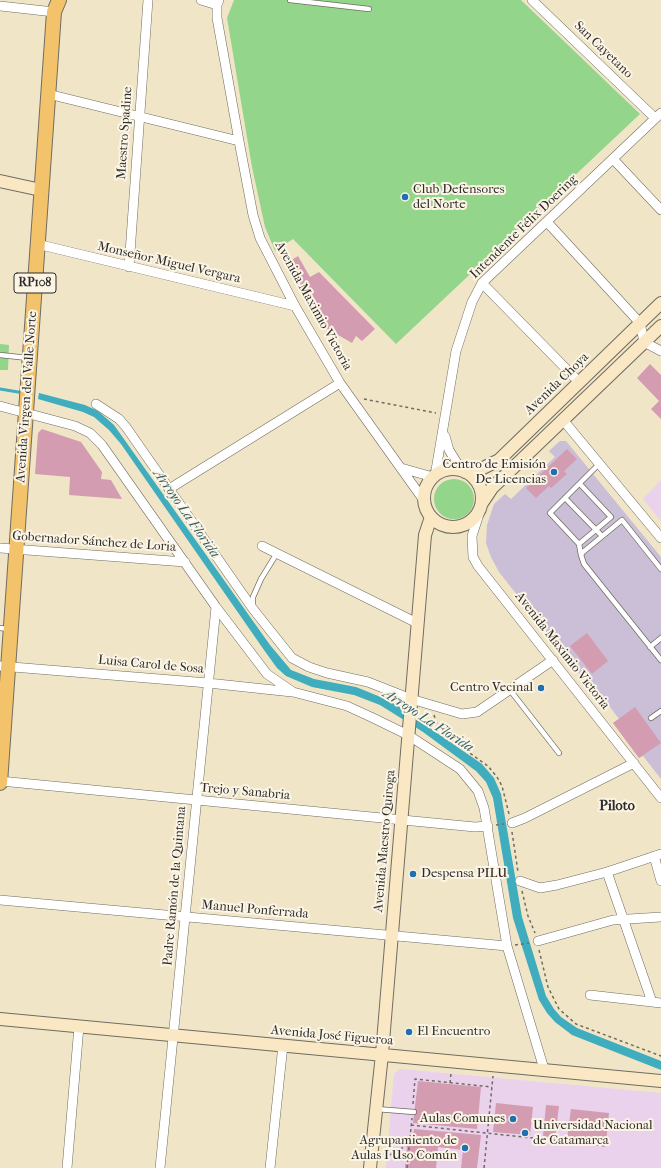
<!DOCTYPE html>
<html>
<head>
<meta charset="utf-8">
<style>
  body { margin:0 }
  canvas { display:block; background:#f0e5c7 }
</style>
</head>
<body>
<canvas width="661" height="1168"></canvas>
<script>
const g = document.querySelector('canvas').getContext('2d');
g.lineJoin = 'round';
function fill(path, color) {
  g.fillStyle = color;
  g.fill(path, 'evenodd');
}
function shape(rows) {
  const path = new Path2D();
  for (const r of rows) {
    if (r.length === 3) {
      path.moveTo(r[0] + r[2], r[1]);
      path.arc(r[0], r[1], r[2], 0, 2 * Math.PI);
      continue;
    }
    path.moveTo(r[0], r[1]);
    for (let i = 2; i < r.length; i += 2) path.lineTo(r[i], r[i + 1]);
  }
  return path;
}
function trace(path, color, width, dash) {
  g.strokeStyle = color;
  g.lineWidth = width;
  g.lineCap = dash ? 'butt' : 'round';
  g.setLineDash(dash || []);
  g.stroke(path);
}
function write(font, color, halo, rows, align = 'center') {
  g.font = font + ' "IM FELL French Canon",serif';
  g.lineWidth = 4;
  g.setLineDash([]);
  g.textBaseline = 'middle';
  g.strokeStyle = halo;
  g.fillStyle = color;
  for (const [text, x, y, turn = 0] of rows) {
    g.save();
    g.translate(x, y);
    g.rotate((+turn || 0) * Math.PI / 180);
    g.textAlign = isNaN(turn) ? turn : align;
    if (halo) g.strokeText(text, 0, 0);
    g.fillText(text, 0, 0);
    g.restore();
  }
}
const built = shape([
  [661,480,661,521,643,499],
  [400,1069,661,1093,661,1168,386,1168,394,1074]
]);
const industrial = shape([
  [560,441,566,441,661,557,661,779,643,756,639,758,613,723,619,719,588,678,584,680,499,572,491,557,486,543,487,525,494,504,505,494,511,499,555,457,549,451]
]);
const green = shape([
  [234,0,521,0,640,114,396,344,293,239,275,251,265,227,252,167,227,18],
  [0,344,9,345,8,370,0,370],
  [454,499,20]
]);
const water = shape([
  [39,393,85,405,98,411,114,425,270,645,291,670,314,679,356,687,383,698,398,706,482,764,494,778,501,794,522,917,546,996,554,1009,561,1017,577,1028,661,1061,661,1070,572,1035,555,1022,547,1013,539,1000,513,918,493,798,486,782,476,771,423,732,380,705,354,695,312,687,286,676,277,668,264,650,121,444,109,430,94,417,83,412,38,399]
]);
const stream = shape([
  [0,389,24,393]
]);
const building = shape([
  [298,256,310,277,319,272,375,329,362,341,356,336,352,343,319,324,322,318,309,311,312,305,287,263],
  [650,364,661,375,661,419,651,409,659,401,637,378],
  [42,429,81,442,102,472,101,479,111,480,122,499,69,495,70,477,35,474,38,433],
  [567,449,577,459,564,471,567,474,551,488,549,486,536,498,526,488],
  [587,633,608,661,592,674,570,646],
  [635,707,661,743,639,758,613,723],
  [418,1081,481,1087,477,1129,413,1123],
  [496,1103,533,1107,530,1135,493,1132],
  [546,1105,559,1106,555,1138,543,1136],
  [571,1109,609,1113,606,1143,567,1139],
  [414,1129,481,1135,477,1168,461,1168,463,1150,438,1147,436,1168,405,1168,405,1164,410,1164,411,1155,406,1154,408,1139,413,1140]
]);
const path = shape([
  [364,399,436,413],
  [434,715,437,724,445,733,457,744,488,766,497,777,502,786,509,814],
  [496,825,504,824],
  [512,832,518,872],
  [522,891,528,916,535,933],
  [515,945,529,943],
  [539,950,548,987,559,1009,576,1024,661,1056],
  [450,1083,451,1073],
  [413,1104,415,1079,492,1087],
  [411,1125,607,1146],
  [385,1158,412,1142],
  [407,1168,412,1118],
  [484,1168,493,1076]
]);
const lane = shape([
  [290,0,369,9],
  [0,355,28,358],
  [565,498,602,536],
  [579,544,611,517,580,484],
  [581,555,579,544,550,513,600,463],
  [661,569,622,520,583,552,581,555,584,564,661,660],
  [253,605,253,597,261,579,277,553],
  [0,628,9,629],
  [650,647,661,638],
  [510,690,559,753],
  [651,718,661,711],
  [376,1109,414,1112]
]);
const street = shape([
  [201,0,217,5],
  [219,0,217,5,217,18,239,141,253,215,260,238,295,306,340,383,425,502],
  [532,0,655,118],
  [0,6,54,12],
  [48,94,239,141],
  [613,159,661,210],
  [547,222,640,323,644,342,661,351],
  [37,244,295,306],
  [129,267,148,0],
  [482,283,579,382],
  [96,404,119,419,126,427,253,609,292,658,309,667,327,673,368,682,411,699,462,714,477,712,553,660],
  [0,406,75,426,90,433,102,445,216,607,267,674,293,692,347,706,371,717,408,735,460,769,478,791,484,808,507,946,544,1069],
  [563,420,661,538],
  [445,436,449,450,462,471],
  [401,468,433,477],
  [435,476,456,351,472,302,482,283,661,113],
  [169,489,340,383],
  [480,511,472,536,473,557,478,566,661,798],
  [262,546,417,623],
  [0,548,185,562],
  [0,666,208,683,292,692],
  [0,781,475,827,488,826],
  [512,823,525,818,634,763],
  [654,856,661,881],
  [607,872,652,1002],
  [520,881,540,888,557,885,607,872,661,854],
  [0,900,507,946],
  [538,941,613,920,661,917],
  [590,995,661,1003],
  [67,1168,79,1026],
  [160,1168,216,607],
  [270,1168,283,1045]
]);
const secondary = shape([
  [0,181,41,190],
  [453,498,29],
  [465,472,481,469,499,460,661,303],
  [482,503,492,488,661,326],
  [0,1019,661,1081],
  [370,1168,382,1054,425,535,431,517]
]);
const primary = shape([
  [0,783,54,12,59,0]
]);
const markers = [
  [405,197,4,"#1f6fb2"],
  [554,472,4,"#1f6fb2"],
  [541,688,4,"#1f6fb2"],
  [413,874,4,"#1f6fb2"],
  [409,1032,4,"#1f6fb2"],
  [513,1119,4,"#1f6fb2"],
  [525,1133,4,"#1f6fb2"],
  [465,1148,4,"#1f6fb2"]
];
const shields = [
  [35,283,42]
];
const shieldNames = [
  ["RP108",35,283]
];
const streetNames = [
  ["San Cayetano",603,50,44],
  ["Maestro Spadine",125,133,-86],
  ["Intendente Félix Doering",524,227,-44],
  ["Monseñor Miguel Vergara",169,263,13],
  ["Avenida Maximio Victoria",313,306,61],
  ["Avenida Choya",557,384,-44],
  ["Avenida Virgen del Valle Norte",27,397,-86],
  ["Gobernador Sánchez de Loria",94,542,4],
  ["Avenida Maximio Victoria",562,651,52],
  ["Luisa Carol de Sosa",151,665,5],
  ["Trejo y Sanabria",245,792,5],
  ["Avenida Maestro Quiroga",385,841,-85],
  ["Padre Ramón de la Quintana",175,886,-85],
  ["Manuel Ponferrada",255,910,5],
  ["Avenida José Figueroa",332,1036,5]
];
const poiNames = [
  ["Club Defensores",413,190],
  ["del Norte",413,205],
  ["Centro de Emisión",546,465,"right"],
  ["De Licencias",546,480,"right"],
  ["Centro Vecinal",533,688,"right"],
  ["Despensa PILU",421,874],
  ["El Encuentro",417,1032],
  ["Aulas Comunes",505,1119,"right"],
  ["Universidad Nacional",533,1126],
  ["de Catamarca",533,1141],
  ["Agrupamiento de",457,1141,"right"],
  ["Aulas I Uso Común",457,1156,"right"]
];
const waterNames = [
  ["Arroyo La Florida",186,514,55],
  ["Arroyo La Florida",428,721,33]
];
const neighbourhoodNames = [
  ["Piloto",617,807]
];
fill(built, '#ead1ec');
fill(industrial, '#cabfd6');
fill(green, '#94d58c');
fill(water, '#3fadbd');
trace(stream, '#3fadbd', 3);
fill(building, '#d49cb0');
trace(lane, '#706c62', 6);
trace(street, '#706c62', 10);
trace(secondary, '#706c62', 14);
trace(primary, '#706c62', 16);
trace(path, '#706c62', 1.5, [3, 3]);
trace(lane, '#fff', 4.5);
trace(street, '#fff', 9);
trace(secondary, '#fae7c3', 12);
trace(primary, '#f2c36a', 14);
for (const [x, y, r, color] of markers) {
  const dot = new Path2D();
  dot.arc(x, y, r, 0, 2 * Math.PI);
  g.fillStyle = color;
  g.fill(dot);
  trace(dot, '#fcf5e5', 1.5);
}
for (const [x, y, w] of shields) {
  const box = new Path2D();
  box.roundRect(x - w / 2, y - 10, w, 20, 3);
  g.fillStyle = '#fcf5e5';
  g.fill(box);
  trace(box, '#2b2b2b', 1);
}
write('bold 12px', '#2b2b2b', null, shieldNames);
write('13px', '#2b2b2b', '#fcf5e5', streetNames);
write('13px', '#2b2b2b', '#fcf5e5', poiNames, 'left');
write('italic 14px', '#335f65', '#fcf5e5', waterNames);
write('bold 14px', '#2b2b2b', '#fcf5e5', neighbourhoodNames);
</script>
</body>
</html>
